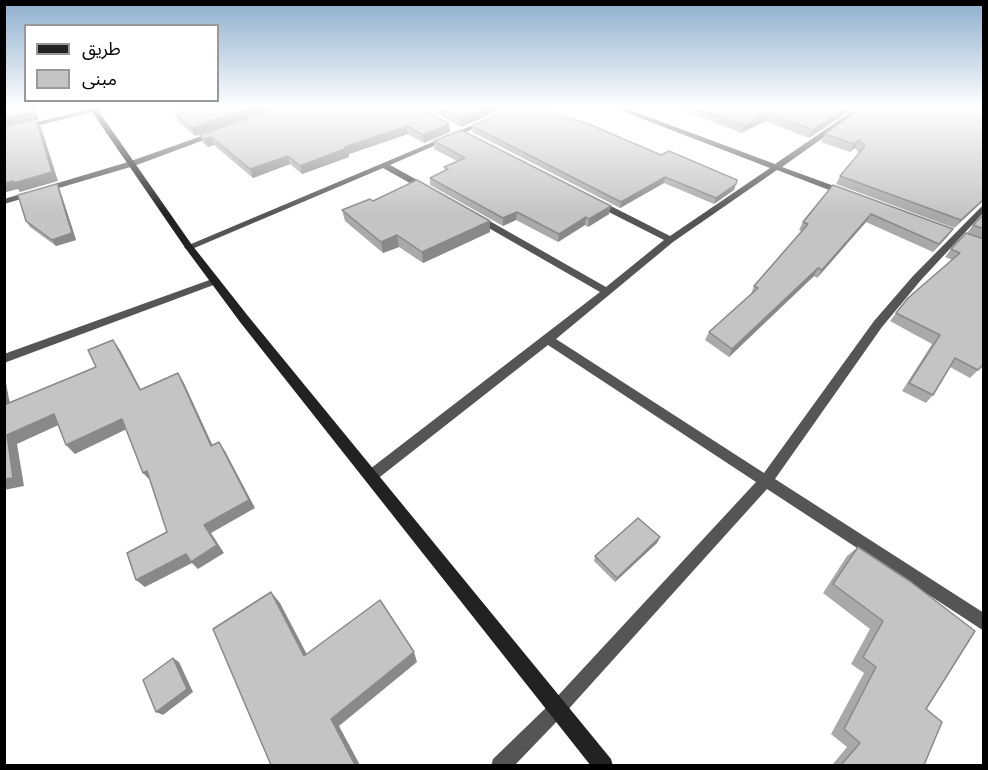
<!DOCTYPE html>
<html>
<head>
<meta charset="utf-8">
<style>
  body { margin:0 }
  #map { position:relative; width:988px; height:770px; overflow:hidden; background:#fff; font-family:Helvetica,"Noto Sans Arabic",sans-serif }
  canvas { display:block }
  .frame { position:absolute; inset:0; border:6px solid #000; pointer-events:none }
  .legend { position:absolute; left:24px; top:24px; width:195px; height:78px; box-sizing:border-box; background:#fff; border:2px solid #999; margin:0; padding:8px 10px; list-style:none; font-size:18px; color:#000 }
  .legend li { display:flex; align-items:center; gap:12px; height:30px }
  .legend b { width:30px; border:2px solid #999 }
</style>
</head>
<body>
<div id="map">
<canvas width="988" height="770"></canvas>
<div class="frame"></div>
<ul class="legend">
<li><b style="height:8px;background:#222"></b>طريق</li>
<li><b style="height:16px;background:#c4c4c4"></b>مبنى</li>
</ul>
</div>
<script>
const g = document.querySelector('canvas').getContext('2d');
g.lineJoin = 'round';
function shape(rows) {
  const path = new Path2D();
  for (const r of rows) {
    path.moveTo(r[0], r[1]);
    for (let i = 2; i < r.length; i += 2) path.lineTo(r[i], r[i + 1]);
  }
  return path;
}
function fill(path, color) {
  g.fillStyle = color;
  g.fill(path, 'evenodd');
}
function trace(path, color, width, dash) {
  g.strokeStyle = color;
  g.lineWidth = width;
  g.lineCap = dash ? 'butt' : 'round';
  g.setLineDash(dash || []);
  g.stroke(path);
}
const street = shape([
  [609,106,619,106,775,164,860,106,868,106,782,167,848,191,848,195,842,195,777,170,673,242,556,339,764,473,874,321,913,276,984,204,984,212,921,280,882,327,775,479,984,613,984,631,767,489,565,713,514,766,491,766,493,759,553,701,756,482,548,345,376,480,371,482,366,480,364,476,366,472,600,292,473,219,473,215,479,215,606,287,664,240,593,204,593,200,599,200,670,236,770,168,609,106],
  [94,108,96,109,96,111,4,134,4,130,94,108],
  [485,120,491,121,390,165,430,187,430,191,424,191,383,168,192,249,186,249,184,247,485,120],
  [213,132,220,134,134,166,4,204,4,199,128,162,213,132],
  [215,278,219,279,219,283,4,363,4,354,215,278]
]);
const secondary = shape([
  [88,106,95,106,192,245,248,316,611,759,613,766,591,766,240,322,186,249,88,106]
]);
const wall = shape([
  [202,106,417,106,449,124,450,132,424,143,408,134,349,154,349,157,302,174,290,164,253,178,214,145,208,147,203,143,200,135,279,107,195,136,179,122,175,114],
  [422,106,510,106,461,127],
  [673,106,850,106,848,112,809,138,766,121,741,133],
  [984,106,984,203,982,202,954,228,836,184,840,176,859,153,855,148,850,152,821,142,825,134],
  [472,126,661,155,737,180,734,190,714,204,664,183,620,208,472,132],
  [434,141,609,214,588,227,585,225,558,242,516,220,503,226,430,185,430,178,445,170,444,167,457,161,434,149],
  [57,184,60,190,76,240,56,246,30,227,26,221],
  [833,185,953,229,933,252,866,222,817,278,814,276,729,357,705,340,709,332,751,294,754,286,802,231,799,230,803,222],
  [373,201,490,232,423,263,399,247,383,253,345,221,342,210],
  [984,214,984,364,970,378,950,367,933,395,926,403,902,391,932,344,890,321,896,313,952,260,945,257,951,249,967,233,973,225],
  [660,537,657,543,615,582,594,561,595,556],
  [858,547,926,709,924,765,832,765,847,747,831,734,864,673,851,664,870,629,823,593,847,556]
]);
const shadedWall = shape([
  [32,106,42,106,35,109,39,119,36,120,41,127,58,181,20,192,18,189,6,192,4,191,4,119],
  [257,106,281,106,195,136,192,128],
  [491,106,510,106,461,127,461,119],
  [849,106,850,106,848,112,809,138,813,130],
  [769,113,766,121,741,133,744,126],
  [449,124,450,132,424,143,423,135],
  [407,126,408,134,349,154,349,157,302,174,300,166,345,147],
  [211,137,214,145,208,147,204,139],
  [859,140,855,148,850,152,854,144],
  [288,156,290,164,253,178,250,169],
  [665,177,664,183,620,208,621,202],
  [57,184,60,190,76,240,56,246,52,240],
  [736,184,734,190,714,204,716,198],
  [984,199,982,202,954,228,961,220],
  [611,206,609,214,588,227,589,219],
  [517,212,516,220,503,226,503,218],
  [871,214,866,222,817,278,822,270],
  [586,217,585,225,558,242,559,234],
  [490,221,490,232,423,263,422,252],
  [953,229,947,237,933,252,939,244],
  [397,235,399,247,383,253,381,242],
  [818,268,814,276,729,357,732,349],
  [113,340,120,350,146,399,140,390],
  [178,373,184,383,217,455,211,446],
  [4,381,6,383,12,415,4,408],
  [54,414,63,423,17,444,24,486,4,490,7,435],
  [122,419,129,428,75,454,66,445],
  [219,442,225,451,255,508,211,533,224,553,198,569,192,563,145,587,136,580,204,525],
  [147,471,151,481,143,473],
  [660,537,657,543,615,582,617,578],
  [271,592,280,603,313,666,304,656],
  [414,652,417,662,339,726,360,765,355,765,331,719],
  [173,658,179,662,193,692,163,715,156,712]
]);
const building = shape([
  [4,106,32,106,34,112,4,119,4,106],
  [202,106,257,106,192,128,175,114,202,106],
  [281,106,417,106,449,124,423,135,407,126,345,147,347,148,300,166,288,156,250,169,211,137,204,139,200,135,281,106],
  [437,106,491,106,461,119,437,106],
  [518,106,532,106,591,125,661,155,669,151,737,180,736,184,716,198,665,177,621,202,472,126,518,106],
  [694,106,849,106,813,130,769,113,744,126,694,106],
  [865,106,984,106,984,199,961,220,840,176,865,146,859,140,854,144,825,134,865,106],
  [36,119,52,172,14,183,14,181,4,183,4,127,36,119],
  [461,130,611,206,589,219,586,217,559,234,517,212,503,218,430,178,448,169,444,167,465,158,434,141,461,130],
  [417,180,490,221,422,252,397,235,381,242,342,210,370,199,373,201,417,180],
  [57,184,72,233,52,240,26,221,18,195,57,184],
  [833,185,953,229,939,244,871,214,822,270,818,268,732,349,709,332,758,288,754,286,808,224,803,222,833,185],
  [984,214,984,229,973,225,984,214],
  [966,233,984,239,984,364,978,370,955,358,933,395,909,383,940,335,896,313,908,298,960,253,951,249,966,233],
  [113,340,140,390,178,373,211,446,219,442,249,500,204,525,217,545,191,562,186,554,136,580,127,553,167,532,147,471,143,473,122,419,66,445,54,414,7,435,13,478,4,479,4,405,96,367,88,350,113,340],
  [638,518,660,537,617,578,595,556,638,518],
  [858,547,911,582,975,631,926,709,942,722,924,765,841,765,860,743,844,729,876,667,863,657,883,621,833,584,858,547],
  [271,592,304,656,380,600,414,652,331,719,355,765,271,765,213,629,271,592],
  [173,658,187,689,156,712,143,680,173,658]
]);
fill(street, '#555');
fill(secondary, '#222');
fill(wall, '#a9a9a9');
fill(shadedWall, '#898989');
fill(building, '#c4c4c4');
trace(building, '#898989', 1.5);
const sky = g.createLinearGradient(0, 0, 0, 214);
sky.addColorStop(0, '#8cadcc');
sky.addColorStop(0.5, '#fff');
sky.addColorStop(1, '#ffffff00');
g.fillStyle = sky;
g.fillRect(0, 0, 988, 214);
</script>
</body>
</html>
